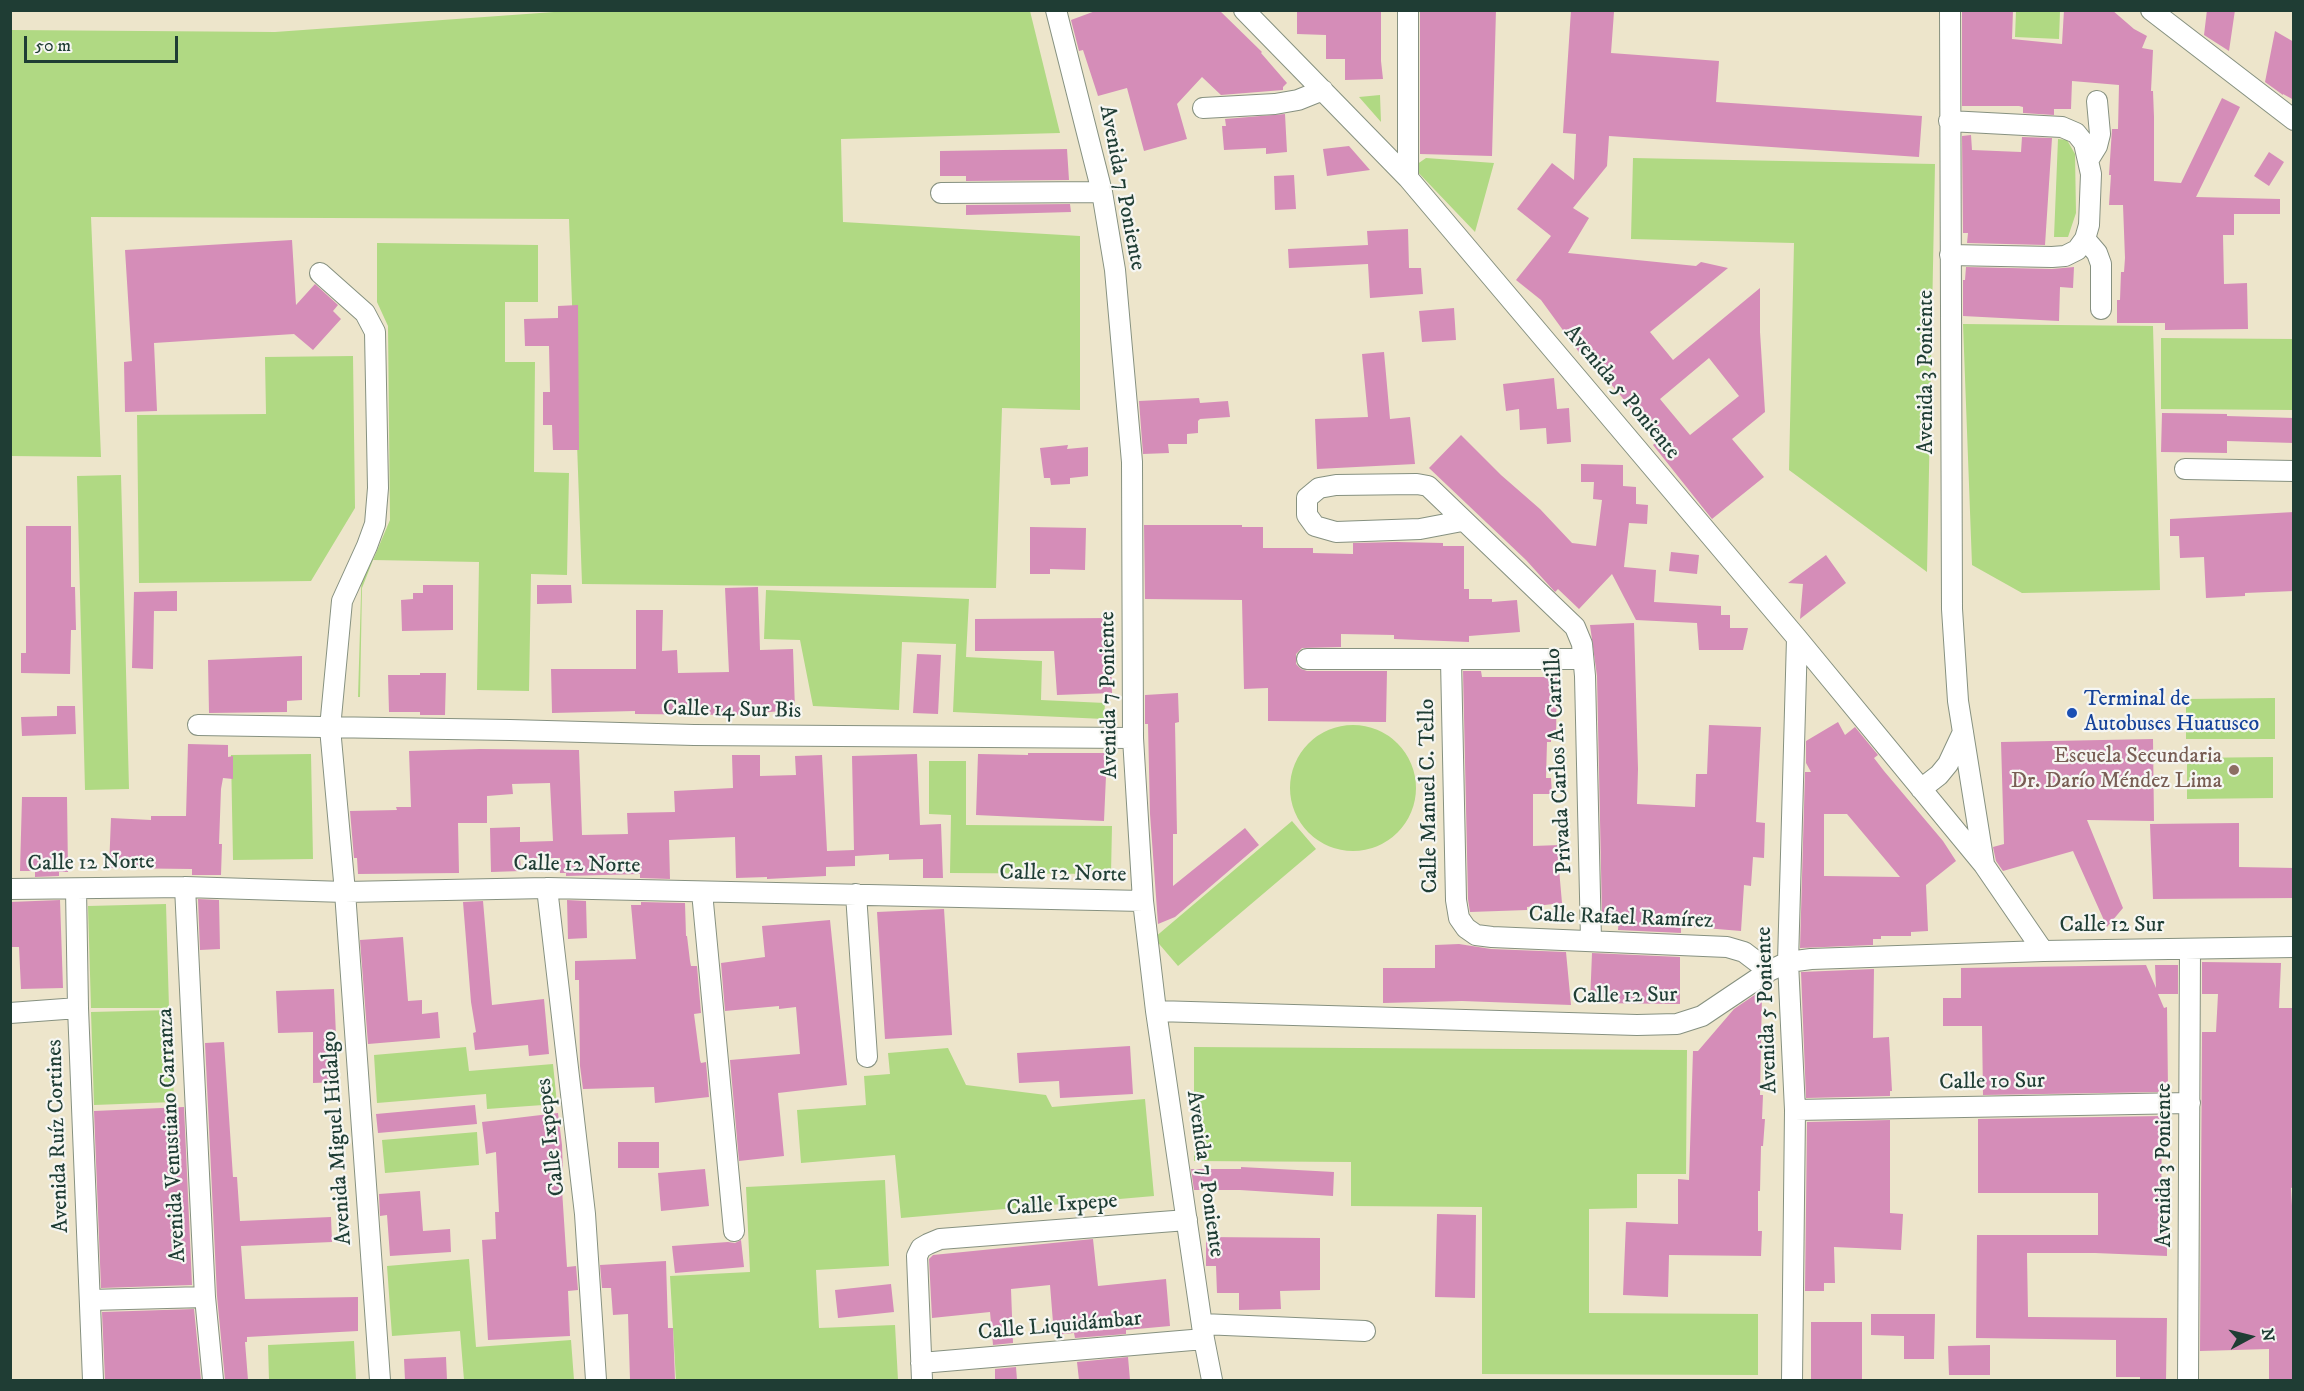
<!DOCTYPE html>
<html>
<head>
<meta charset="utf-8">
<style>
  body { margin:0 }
  #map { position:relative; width:2304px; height:1391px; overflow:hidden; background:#ede5cb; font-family:"IM FELL DW Pica",serif }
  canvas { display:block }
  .frame { position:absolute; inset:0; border:12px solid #1f3d34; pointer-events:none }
  .north { position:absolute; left:2220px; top:1307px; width:60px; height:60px; -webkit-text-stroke:4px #f6f6f2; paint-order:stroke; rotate:83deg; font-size:16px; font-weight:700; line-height:24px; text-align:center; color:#1f3d34 }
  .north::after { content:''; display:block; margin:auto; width:21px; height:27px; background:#1f3d34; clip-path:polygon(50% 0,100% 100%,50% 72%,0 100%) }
  .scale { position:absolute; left:24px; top:36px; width:154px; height:27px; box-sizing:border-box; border:3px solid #1f3d34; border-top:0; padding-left:8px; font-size:18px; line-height:21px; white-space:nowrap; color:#1f3d34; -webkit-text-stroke:4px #f6f6f2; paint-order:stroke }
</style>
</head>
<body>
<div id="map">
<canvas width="2304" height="1391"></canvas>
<div class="frame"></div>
<div class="north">N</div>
<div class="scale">50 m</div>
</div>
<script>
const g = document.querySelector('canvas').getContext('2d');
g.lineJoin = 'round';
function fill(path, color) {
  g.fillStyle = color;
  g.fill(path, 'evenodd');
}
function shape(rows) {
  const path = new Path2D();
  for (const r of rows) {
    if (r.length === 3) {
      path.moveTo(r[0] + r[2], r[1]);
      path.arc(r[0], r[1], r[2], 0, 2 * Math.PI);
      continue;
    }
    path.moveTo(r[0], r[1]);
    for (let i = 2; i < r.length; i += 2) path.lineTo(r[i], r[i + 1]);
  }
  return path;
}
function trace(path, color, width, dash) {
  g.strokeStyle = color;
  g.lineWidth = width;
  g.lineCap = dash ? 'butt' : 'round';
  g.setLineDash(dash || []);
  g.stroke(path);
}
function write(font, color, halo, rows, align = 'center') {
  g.font = font + ' "IM FELL DW Pica",serif';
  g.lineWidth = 4.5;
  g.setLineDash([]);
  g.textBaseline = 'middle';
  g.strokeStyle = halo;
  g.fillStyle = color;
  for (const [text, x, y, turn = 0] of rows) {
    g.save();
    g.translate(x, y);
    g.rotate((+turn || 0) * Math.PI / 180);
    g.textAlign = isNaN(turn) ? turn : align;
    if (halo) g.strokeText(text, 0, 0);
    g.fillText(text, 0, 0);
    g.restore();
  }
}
const green = shape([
  [582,10,1030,11,1060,133,841,139,843,222,1080,236,1080,410,1002,408,996,588,582,584,569,219,91,217,101,457,11,456,11,30,275,32],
  [2016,11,2060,11,2059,39,2015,37],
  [1380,95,1381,122,1359,97],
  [2058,139,2067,140,2075,154,2076,213,2068,237,2054,237],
  [1426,158,1494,163,1475,232,1413,167],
  [1633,158,1935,164,1927,572,1789,470,1794,243,1631,239],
  [377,243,538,245,538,302,505,302,505,362,535,362,534,472,569,473,567,575,531,574,529,691,477,690,479,562,373,560,362,588,360,697,358,697,362,560,373,560,390,520,388,326,377,302],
  [1963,324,2153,326,2160,590,2022,593,1972,565],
  [2161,338,2293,339,2293,410,2161,409],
  [353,356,355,508,311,581,139,583,137,415,266,414,265,357],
  [121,475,129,789,85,790,77,476],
  [766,590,969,599,966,657,1042,661,1041,700,1105,703,1104,719,953,712,956,644,902,642,899,710,813,706,800,640,764,639],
  [2275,698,2275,739,2186,739,2186,699],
  [1353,788,63],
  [311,754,313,859,233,860,231,755],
  [2273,757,2273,798,2187,799,2187,758],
  [929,761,966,761,966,825,1112,826,1111,874,950,873,951,815,929,814],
  [1292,821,1316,849,1178,966,1154,938],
  [166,904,169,1008,91,1008,88,906],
  [171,1010,174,1102,94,1105,91,1012],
  [466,1047,469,1071,553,1064,557,1104,487,1109,486,1094,377,1103,374,1055],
  [1194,1047,1687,1050,1686,1174,1637,1174,1637,1208,1589,1209,1589,1313,1758,1314,1758,1375,1482,1374,1482,1207,1351,1206,1351,1162,1194,1161],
  [948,1048,966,1085,1046,1095,1052,1107,1145,1099,1154,1196,901,1218,895,1155,801,1163,797,1110,866,1105,864,1076,890,1074,888,1053],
  [477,1132,479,1165,385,1173,382,1140],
  [885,1180,889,1266,816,1270,819,1328,895,1325,898,1380,676,1380,670,1276,750,1272,746,1187],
  [469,1259,476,1347,571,1340,574,1380,464,1380,460,1331,392,1336,387,1266],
  [354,1341,356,1380,269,1380,268,1345]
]);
const building = shape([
  [1098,10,1219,10,1262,52,1261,53,1287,83,1283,87,1283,90,1221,95,1202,77,1177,104,1187,139,1144,151,1127,88,1098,96,1083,50,1079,51,1071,20],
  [1297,10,1381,10,1381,61,1383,79,1345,80,1345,59,1326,59,1326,35,1297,34],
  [1420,10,1496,10,1492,156,1420,154],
  [1571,10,1614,12,1611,53,1719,61,1716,102,1922,116,1919,157,1609,136,1607,166,1573,208,1589,218,1568,253,1696,266,1701,262,1728,268,1650,332,1673,360,1760,288,1760,332,1765,412,1732,439,1764,477,1712,519,1653,445,1657,441,1621,396,1584,352,1581,355,1541,300,1516,280,1551,236,1517,209,1552,163,1574,180,1576,134,1563,133],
  [1709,358,1739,396,1690,435,1660,399],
  [1962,10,2013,10,2012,39,2062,44,2064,10,2112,10,2134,29,2147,36,2142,48,2153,50,2151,91,2153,91,2154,117,2154,181,2181,183,2222,98,2240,107,2196,197,2280,199,2280,214,2234,214,2234,235,2223,235,2224,284,2247,283,2248,329,2165,330,2165,323,2117,323,2117,300,2120,300,2121,272,2124,272,2125,258,2123,205,2109,205,2111,175,2109,175,2112,129,2118,129,2119,85,2072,81,2071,109,2054,109,2054,115,2023,113,2023,107,2019,106,1962,106],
  [2207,10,2235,10,2229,51,2204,35],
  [2275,31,2294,42,2294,100,2283,94,2283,95,2265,82],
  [1285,114,1287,152,1266,154,1266,148,1224,150,1222,126,1226,126,1225,119],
  [1971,135,1972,150,2021,152,2022,137,2052,138,2045,245,1967,243,1968,233,1963,233,1962,136],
  [1349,146,1370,170,1327,176,1323,149],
  [1067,149,1069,180,966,181,966,176,940,176,940,151],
  [2269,152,2284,162,2269,186,2254,176],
  [1294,175,1296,209,1275,210,1274,176],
  [1070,204,1071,212,966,215,966,205],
  [1408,229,1409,268,1421,268,1423,294,1370,298,1368,264,1289,268,1288,249,1368,245,1367,231],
  [292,240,296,305,315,284,338,305,333,311,341,319,313,350,294,334,154,343,157,411,125,412,124,362,132,361,125,250],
  [1966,267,2052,269,2074,267,2073,288,2060,287,2059,321,1963,316,1963,280,1965,280],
  [578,305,579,450,553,450,552,425,543,425,543,392,550,392,549,346,525,346,524,319,558,318,558,306],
  [1454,308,1456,340,1422,342,1419,311],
  [1384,352,1390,419,1410,417,1415,464,1317,469,1315,419,1368,417,1362,354],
  [1554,378,1557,409,1569,408,1571,442,1547,444,1546,428,1520,430,1519,409,1506,411,1503,384],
  [1199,398,1200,403,1228,401,1230,417,1200,419,1198,421,1198,433,1187,434,1187,444,1168,444,1169,453,1143,454,1139,401],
  [2162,413,2227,414,2227,416,2294,418,2294,443,2227,441,2227,453,2161,452],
  [1461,435,1501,475,1540,509,1572,543,1596,546,1602,500,1593,499,1594,482,1581,482,1581,464,1623,465,1623,486,1636,487,1636,504,1648,505,1647,524,1629,523,1624,567,1656,570,1654,602,1721,606,1721,615,1730,615,1730,628,1748,628,1743,650,1699,650,1697,623,1636,620,1612,574,1579,609,1558,589,1555,592,1526,560,1429,468],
  [1068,445,1067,449,1088,447,1088,476,1070,478,1070,484,1051,485,1050,478,1044,478,1040,448],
  [2294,512,2294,591,2245,593,2245,596,2206,598,2204,557,2180,558,2179,536,2170,536,2170,519],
  [1144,525,1242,525,1242,527,1263,527,1263,548,1313,548,1313,553,1353,554,1353,543,1397,542,1443,543,1443,546,1464,546,1464,589,1469,589,1469,599,1492,599,1492,602,1517,600,1520,632,1469,636,1469,642,1394,639,1394,635,1341,634,1341,647,1302,648,1296,654,1296,664,1301,669,1307,671,1387,671,1386,722,1268,721,1268,688,1244,689,1242,600,1145,599],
  [26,526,71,526,71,587,75,587,76,630,71,630,70,674,21,673,21,653,26,653],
  [1030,527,1086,528,1085,570,1050,569,1050,574,1030,574],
  [1671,552,1699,555,1697,574,1669,571],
  [1826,555,1846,583,1800,619,1803,584,1788,583],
  [423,585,453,585,453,630,402,631,401,600,413,599,413,593,423,593],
  [537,585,571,585,572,603,537,604],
  [758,587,760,650,793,649,795,710,732,715,635,714,635,711,552,713,551,669,636,669,636,610,663,610,662,651,677,650,678,673,729,672,725,588],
  [177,591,177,611,154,611,153,669,132,668,134,592],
  [1110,618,1112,693,1057,695,1054,651,975,651,975,619],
  [1634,623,1638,769,1637,804,1695,807,1696,774,1707,774,1709,725,1761,727,1756,822,1765,823,1764,858,1753,857,1751,886,1744,885,1741,931,1681,926,1681,933,1618,930,1619,917,1602,916,1597,676,1590,625],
  [917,654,941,655,938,714,913,713],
  [302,656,302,700,287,701,287,712,209,713,208,660],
  [1463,671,1481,671,1482,677,1557,677,1556,737,1551,737,1551,742,1547,742,1546,778,1551,778,1552,794,1533,794,1533,846,1560,845,1561,869,1559,869,1562,903,1527,907,1527,910,1470,912,1468,899],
  [420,673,446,673,445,715,420,715,420,712,389,712,388,675,420,675],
  [1178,693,1179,722,1175,723,1177,834,1173,834,1173,886,1245,828,1259,845,1175,917,1158,924,1150,814,1148,724,1145,724,1145,695],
  [57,706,75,706,76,734,22,736,21,717,57,716],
  [1838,722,1845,735,1855,727,1878,755,1874,758,1884,771,1943,841,1956,861,1926,885,1928,931,1911,932,1911,936,1881,936,1881,939,1873,939,1873,945,1800,948,1805,772,1811,772,1806,763,1806,741],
  [1824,814,1847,814,1900,877,1824,876],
  [2153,739,2154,821,2087,820,2123,908,2107,927,2073,851,2003,871,1996,861,1993,847,2004,844,2001,742],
  [188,744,228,745,228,757,233,756,233,779,223,778,221,789,219,844,222,844,221,875,192,875,192,869,109,868,111,818,151,820,151,816,186,816],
  [480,749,579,750,582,835,628,834,627,813,675,812,674,791,733,788,732,755,760,755,760,776,796,775,795,756,822,755,827,851,854,850,852,756,917,754,920,825,941,824,943,878,923,878,923,859,889,860,889,854,855,856,855,866,826,867,826,876,767,879,767,877,736,878,735,837,669,840,670,879,640,878,640,874,566,876,566,873,560,873,560,858,520,858,521,871,491,872,490,828,520,827,520,842,553,841,550,783,512,784,513,794,487,796,487,823,458,823,459,873,358,874,357,858,354,858,350,811,397,810,396,807,411,807,409,751],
  [1028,753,1107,753,1104,821,976,815,978,754,1028,755],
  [22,797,67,797,68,872,59,872,59,876,35,877,35,871,20,871],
  [2239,823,2239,867,2294,868,2294,898,2153,899,2150,824],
  [198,899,219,900,220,949,200,950],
  [60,900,63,988,21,989,19,947,10,947,10,902],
  [567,900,586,901,587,938,568,939],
  [483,901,492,1005,544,999,549,1054,529,1056,528,1045,475,1050,473,1033,476,1032,471,1002,463,902],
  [641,902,685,903,686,936,687,936,690,961,691,966,697,966,701,1013,694,1014,700,1060,701,1063,706,1062,709,1097,655,1103,654,1087,583,1089,580,1066,579,980,575,980,575,961,636,959,631,905,641,905],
  [944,909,952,1035,885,1039,877,912],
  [830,920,847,1085,778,1093,784,1156,739,1161,730,1060,800,1054,796,1007,779,1009,779,1006,725,1011,721,963,765,957,762,926],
  [403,937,408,1001,422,1000,422,1014,438,1012,440,1038,368,1044,360,940],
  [1459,944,1491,949,1566,952,1571,1005,1462,1001,1383,1003,1383,968,1435,968,1435,945],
  [1592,953,1680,957,1680,1004,1590,1003],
  [2202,962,2281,963,2279,1008,2294,1008,2294,1187,2291,1188,2294,1241,2294,1380,2269,1380,2269,1349,2200,1351,2202,1032,2216,1032,2218,994,2202,994],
  [2146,965,2156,988,2155,965,2178,965,2178,994,2158,994,2164,1008,2167,1007,2168,1089,2162,1089,2162,1092,1983,1095,1982,1026,1943,1026,1943,998,1961,998,1961,968],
  [1874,969,1873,1038,1889,1037,1892,1091,1890,1091,1890,1096,1806,1098,1801,972],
  [334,989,338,1082,313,1083,313,1032,278,1033,276,991],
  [1756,994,1762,994,1760,1095,1763,1095,1762,1119,1765,1119,1763,1146,1761,1146,1760,1191,1758,1191,1758,1231,1762,1231,1761,1256,1669,1255,1668,1297,1623,1295,1626,1222,1678,1224,1678,1179,1689,1180,1693,1051,1698,1051,1734,1009],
  [224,1042,233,1177,237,1177,240,1221,331,1217,332,1242,241,1246,245,1299,358,1297,358,1331,247,1337,247,1342,245,1342,248,1380,225,1380,217,1296,205,1043],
  [1130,1046,1133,1094,1060,1098,1059,1081,1019,1083,1017,1053],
  [475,1105,477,1124,378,1133,376,1114],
  [184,1107,192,1285,101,1288,94,1111],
  [558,1113,562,1145,563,1174,561,1174,567,1267,576,1266,578,1290,568,1291,570,1336,488,1340,482,1240,496,1239,495,1212,499,1212,496,1152,486,1154,482,1122],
  [2162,1116,2161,1223,2167,1223,2167,1256,2095,1253,2027,1253,2028,1317,2167,1318,2166,1380,2140,1380,2140,1377,2116,1377,2116,1340,1976,1338,1977,1235,2098,1235,2098,1193,1978,1193,1978,1119],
  [1890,1120,1890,1213,1903,1214,1901,1250,1834,1247,1835,1283,1824,1283,1824,1291,1805,1291,1807,1122],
  [618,1142,659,1142,659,1168,618,1168],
  [1241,1167,1334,1172,1333,1196,1240,1190,1194,1190,1191,1169,1241,1169],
  [705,1169,709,1206,661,1211,658,1173],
  [420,1191,423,1231,450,1229,451,1252,390,1256,387,1215,380,1216,379,1194],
  [1437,1214,1476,1215,1475,1298,1435,1297],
  [1206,1237,1320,1238,1320,1290,1280,1291,1281,1309,1239,1310,1239,1293,1217,1293,1216,1266,1206,1266],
  [1093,1239,1098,1286,1166,1279,1170,1326,1126,1330,1126,1334,1075,1338,1074,1333,1054,1335,1050,1285,1011,1289,1013,1343,993,1345,990,1312,932,1318,929,1259,933,1255],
  [741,1240,744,1267,675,1273,672,1246,728,1242,735,1243],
  [666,1261,668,1328,673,1328,675,1380,630,1380,628,1314,613,1315,611,1288,602,1288,600,1265],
  [891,1284,894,1312,838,1318,835,1290],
  [194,1309,201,1380,105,1380,102,1312],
  [1871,1314,1935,1314,1934,1359,1904,1359,1904,1336,1871,1335],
  [1811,1322,1862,1322,1862,1380,1811,1380],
  [1990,1345,1990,1375,1949,1375,1948,1346],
  [446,1357,447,1380,405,1380,404,1359],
  [1128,1357,1130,1380,1079,1380,1077,1362],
  [1016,1367,1017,1380,995,1380,995,1369]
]);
const minor = shape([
  [1056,10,1102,192,1115,270,1132,462,1133,738,1143,901,1156,1011,1204,1339,1212,1380],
  [1244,10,1408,178,1797,638,1984,865,2043,951],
  [1950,10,1952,609,1958,701,1984,864],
  [2151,10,2294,120],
  [1203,108,1275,104,1298,100,1323,90],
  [1949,121,2062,127,2076,133,2084,143,2091,174,2089,225,2085,239,2077,250,2065,256,2052,257,1950,255],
  [2089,159,2097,146,2100,134,2097,101],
  [1408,178,1408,10],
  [941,193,1102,192],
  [2085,239,2097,253,2101,264,2101,309],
  [320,273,365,313,375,332,378,488,375,524,367,546,342,601,330,728,345,892,380,1380],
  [2185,469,2294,471],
  [1462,521,1420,529,1336,532,1315,526,1307,515,1307,498,1319,488,1336,485,1417,484,1428,486,1575,627,1582,644,1585,676,1591,940],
  [1307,659,1583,659],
  [1451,660,1456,900,1459,918,1466,928,1476,935,1492,937,1727,947,1744,952,1769,971],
  [198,725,510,730,694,735,1133,738],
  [1921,789,1939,775,1948,764,1963,732],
  [185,887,205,1297,213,1380],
  [547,888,585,1214,596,1380],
  [10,889,185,887,345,892,547,888,1143,901],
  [76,889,78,1008,93,1380],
  [702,892,734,1231],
  [856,894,867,1057],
  [1156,1011,1637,1025,1677,1024,1702,1016,1769,971,1788,962,1811,959,2043,951,2294,947],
  [10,1013,78,1008],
  [1795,1110,2190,1103],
  [90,1300,205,1297],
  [1202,1324,1365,1331],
  [921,1363,1204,1339],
  [922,1380,917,1256,921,1248,928,1244,940,1239,1187,1220],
  [1792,1380,1795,1110,1788,962,1797,638],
  [2188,1380,2190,950]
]);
const markers = [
  [2072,713,6,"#1a4fb4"],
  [2234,770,6,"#8d6e63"]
];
const streetNames = [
  ["Avenida 7 Poniente",1121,188,79],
  ["Avenida 3 Poniente",1927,372,-90],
  ["Avenida 5 Poniente",1621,393,50],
  ["Avenida 7 Poniente",1110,695,-91],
  ["Calle 14 Sur Bis",732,711,1],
  ["Privada Carlos A. Carrillo",1560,761,-93],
  ["Calle Manuel C. Tello",1430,796,-91],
  ["Calle 12 Norte",91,864,-1],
  ["Calle 12 Norte",577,866,1],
  ["Calle 12 Norte",1063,875,1],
  ["Calle Rafael Ramírez",1621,919,2],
  ["Calle 12 Sur",2112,926],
  ["Calle 12 Sur",1625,997,-1],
  ["Avenida 5 Poniente",1768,1010,-92],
  ["Calle 10 Sur",1992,1083,-1],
  ["Avenida Venustiano Carranza",173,1135,-93],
  ["Avenida Ruíz Cortines",59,1136,-92],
  ["Calle Ixpepes",552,1137,-97],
  ["Avenida Miguel Hidalgo",338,1138,-94],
  ["Avenida 3 Poniente",2165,1165,-90],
  ["Avenida 7 Poniente",1204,1174,82],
  ["Calle Ixpepe",1062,1206,-4],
  ["Calle Liquidámbar",1060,1327,-5]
];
const transitNames = [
  ["Terminal de",2084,700],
  ["Autobuses Huatusco",2084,725]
];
const educationNames = [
  ["Escuela Secundaria",2222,757],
  ["Dr. Darío Méndez Lima",2222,782]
];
fill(green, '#b0d983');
fill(building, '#d58db8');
trace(minor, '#869180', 22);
trace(minor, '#fff', 20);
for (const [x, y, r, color] of markers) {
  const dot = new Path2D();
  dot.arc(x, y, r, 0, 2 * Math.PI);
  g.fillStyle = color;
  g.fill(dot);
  trace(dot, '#f6f6f2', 2);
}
write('22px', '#1f3d34', '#f6f6f2', streetNames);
write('22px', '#164399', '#f6f6f2', transitNames, 'left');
write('22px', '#785e54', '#f6f6f2', educationNames, 'right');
</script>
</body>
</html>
